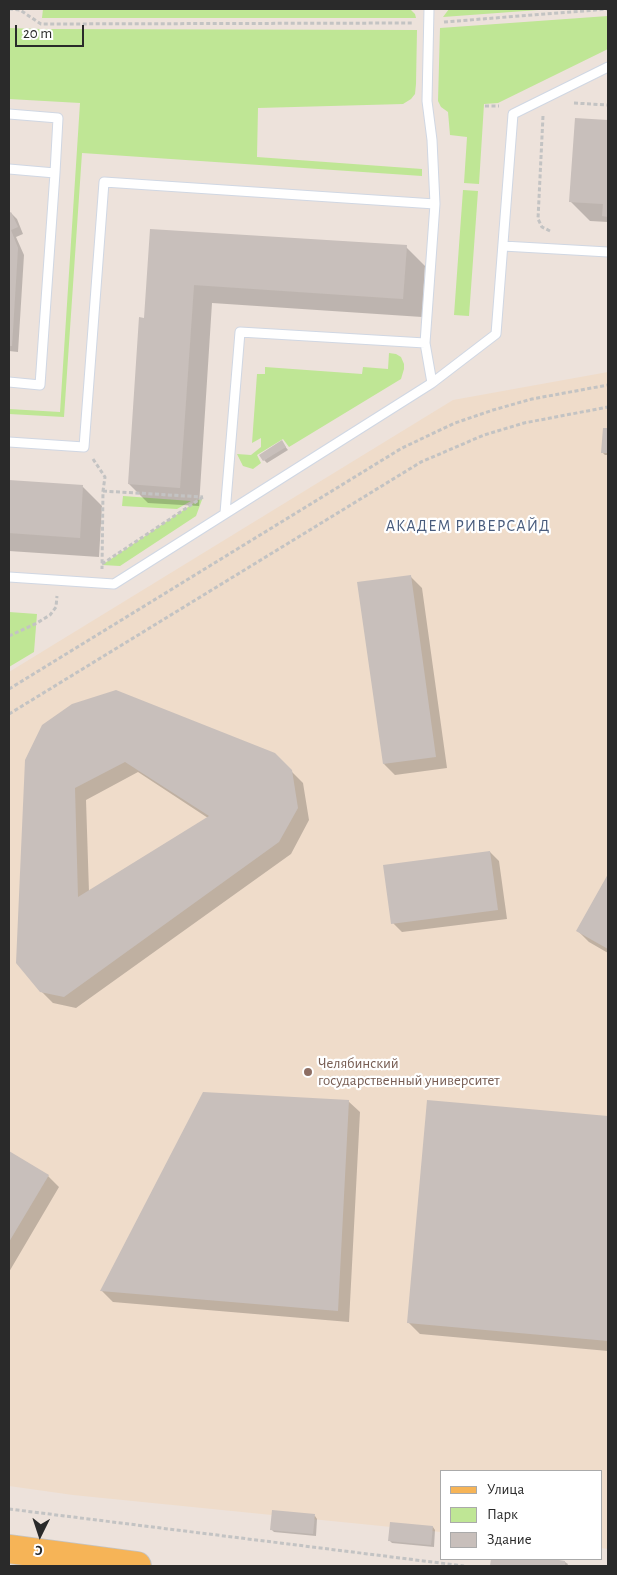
<!DOCTYPE html>
<html>
<head>
<meta charset="utf-8">
<style>
  body { margin:0 }
  #map { position:relative; width:617px; height:1575px; overflow:hidden; background:#ede2db; font-family:"Alegreya Sans",sans-serif }
  canvas { display:block }
  .frame { position:absolute; inset:0; border:10px solid #2a2a2a; pointer-events:none }
  .legend { position:absolute; left:440px; top:1470px; width:162px; height:90px; box-sizing:border-box; background:#fff; border:1px solid #aaa; margin:0; padding:6px 9px; list-style:none; font-size:15px; color:#2a2a2a }
  .legend li { display:flex; align-items:center; gap:10px; height:25px }
  .legend b { width:25px; border:1px solid #aaa }
  .north { position:absolute; left:15px; top:1510px; width:50px; height:50px; -webkit-text-stroke:4px #fff; paint-order:stroke; rotate:184deg; font-size:14px; font-weight:700; line-height:20px; text-align:center; color:#2a2a2a }
  .north::after { content:''; display:block; margin:auto; width:18px; height:22px; background:#2a2a2a; clip-path:polygon(50% 0,100% 100%,50% 72%,0 100%) }
  .scale { position:absolute; left:15px; top:25px; width:69px; height:22px; box-sizing:border-box; border:2px solid #2a2a2a; border-top:0; padding-left:6px; font-size:15px; line-height:18px; white-space:nowrap; color:#2a2a2a; -webkit-text-stroke:4px #fff; paint-order:stroke }
</style>
</head>
<body>
<div id="map">
<canvas width="617" height="1575"></canvas>
<div class="frame"></div>
<ul class="legend">
<li><b style="height:6px;background:#f6b457"></b>Улица</li>
<li><b style="height:14px;background:#bfe695"></b>Парк</li>
<li><b style="height:14px;background:#c8bfbb"></b>Здание</li>
</ul>
<div class="north">С</div>
<div class="scale">20 m</div>
</div>
<script>
const g = document.querySelector('canvas').getContext('2d');
g.lineJoin = 'round';
function fill(path, color) {
  g.fillStyle = color;
  g.fill(path, 'evenodd');
}
function shape(rows) {
  const path = new Path2D();
  for (const r of rows) {
    path.moveTo(r[0], r[1]);
    for (let i = 2; i < r.length; i += 2) path.lineTo(r[i], r[i + 1]);
  }
  return path;
}
function trace(path, color, width, dash) {
  g.strokeStyle = color;
  g.lineWidth = width;
  g.lineCap = dash ? 'butt' : 'round';
  g.setLineDash(dash || []);
  g.stroke(path);
}
function write(font, color, halo, rows, align = 'center') {
  g.font = font + ' "Alegreya Sans",sans-serif';
  g.lineWidth = 4.5;
  g.setLineDash([]);
  g.textBaseline = 'middle';
  g.strokeStyle = halo;
  g.fillStyle = color;
  for (const [text, x, y, turn = 0] of rows) {
    g.save();
    g.translate(x, y);
    g.rotate((+turn || 0) * Math.PI / 180);
    g.textAlign = isNaN(turn) ? turn : align;
    if (halo) g.strokeText(text, 0, 0);
    g.fillText(text, 0, 0);
    g.restore();
  }
}
const education = shape([
  [608,372,608,1549,601,1548,601,1471,441,1471,441,1532,73,1495,9,1486,9,672,453,400]
]);
const green = shape([
  [43,9,155,10,410,9,415,14,416,18,42,18],
  [449,9,552,9,443,17],
  [608,16,608,49,498,103,484,104,479,184,464,183,467,137,450,135,448,112,441,107,438,101,440,28],
  [9,28,41,29,417,30,416,84,415,94,411,99,403,104,258,108,257,157,422,169,422,176,82,153,64,417,9,414,9,409,60,412,80,103,9,99],
  [463,190,478,191,469,316,454,315],
  [389,353,396,354,401,357,404,364,404,369,401,379,289,447,283,439,257,455,261,463,253,469,243,466,237,454,251,455,261,447,261,438,252,443,257,374,265,374,265,367,362,374,363,367,388,369],
  [123,496,191,501,177,509,122,506],
  [203,497,196,516,120,566,102,565],
  [9,612,37,614,34,652,9,667]
]);
const shadow = shape([
  [576,119,608,121,608,222,590,221,571,202],
  [11,213,17,219,23,234,16,237,24,255,18,352,9,351,9,214],
  [151,230,406,247,425,266,422,317,212,303,199,506,148,503,129,484,145,319],
  [604,429,608,429,608,455,605,455,602,452],
  [284,445,288,450,267,463,264,460],
  [9,482,83,487,102,506,99,557,9,551],
  [410,576,422,588,447,768,395,775,384,764,358,583],
  [43,726,274,754,303,783,309,820,291,854,76,1008,53,1003,41,991],
  [138,772,208,818,89,892,86,800],
  [490,852,499,861,507,919,402,932,393,923],
  [608,877,608,953,589,942,578,931],
  [348,1101,360,1112,349,1322,113,1302,102,1291],
  [428,1101,608,1118,608,1351,420,1334,408,1322],
  [9,1152,48,1176,59,1187,9,1272],
  [315,1516,317,1519,316,1536,274,1532,271,1529],
  [433,1527,435,1530,434,1547,392,1543,389,1540],
  [492,1559,542,1559,565,1562,568,1564,567,1566,492,1566]
]);
const building = shape([
  [575,118,608,120,608,217,602,216,603,204,569,202],
  [11,212,18,227,11,230,18,248,12,346,9,346,9,213],
  [150,229,407,245,403,299,194,285,180,488,128,484,139,317,144,318],
  [603,428,608,428,608,453,601,453],
  [282,440,286,447,263,461,259,455],
  [9,480,83,485,80,538,9,533],
  [411,575,436,757,383,764,357,582],
  [116,690,275,753,292,770,298,808,279,842,64,997,40,992,16,963,25,760,42,725,72,704],
  [125,762,209,816,78,897,75,788],
  [490,851,498,910,391,924,383,865],
  [608,874,608,949,576,931],
  [203,1092,349,1100,338,1311,100,1291],
  [427,1100,608,1116,608,1341,407,1323],
  [9,1151,49,1175,9,1242],
  [272,1510,315,1514,313,1534,270,1530],
  [390,1522,433,1526,431,1545,388,1541],
  [491,1559,553,1559,565,1561,565,1566,490,1566]
]);
const path = shape([
  [9,9,20,10,41,24,413,23],
  [444,22,608,9],
  [574,103,608,105],
  [485,106,499,106],
  [543,116,538,219,542,227,550,231],
  [93,459,105,477,103,491,102,569],
  [103,491,203,497],
  [102,564,203,497],
  [9,636,37,623,50,615,56,607,57,596],
  [9,689,402,448,455,423,493,410,532,399,608,385],
  [9,714,421,462,484,435,524,423,608,407],
  [9,1509,464,1566]
]);
const lane = shape([
  [9,114,58,118,55,173],
  [9,169,55,173,40,385,9,382],
  [503,246,608,252],
  [425,343,432,383],
  [9,442,84,447,104,182,435,204],
  [225,513,240,332,425,343,435,204,432,140,427,101,429,9],
  [9,577,114,584,432,383,496,334,513,114,608,67]
]);
const primary = shape([
  [9,1549,137,1566]
]);
const markers = [
  [308,1072,5,"#8d6e63"]
];
const educationNames = [
  ["Челябинский",318,1063],
  ["государственный университет",318,1080]
];
const neighbourhoodNames = [
  ["АКАДЕМ РИВЕРСАЙД",468,526]
];
fill(education, '#efdcca');
fill(green, '#bfe695');
fill(shadow, '#0003');
fill(building, '#c8bfbb');
trace(lane, '#d0d7e3', 11);
trace(primary, '#c3c3c3', 30);
trace(path, '#c3c3c3', 3, [4, 2.5]);
trace(lane, '#fff', 9);
trace(primary, '#f6b457', 28);
for (const [x, y, r, color] of markers) {
  const dot = new Path2D();
  dot.arc(x, y, r, 0, 2 * Math.PI);
  g.fillStyle = color;
  g.fill(dot);
  trace(dot, '#fff', 2);
}
write('15px', '#785e54', '#fff', educationNames, 'left');
g.letterSpacing = '1px';
write('16px', '#485b7c', '#fff', neighbourhoodNames);
g.letterSpacing = '0px';
</script>
</body>
</html>
